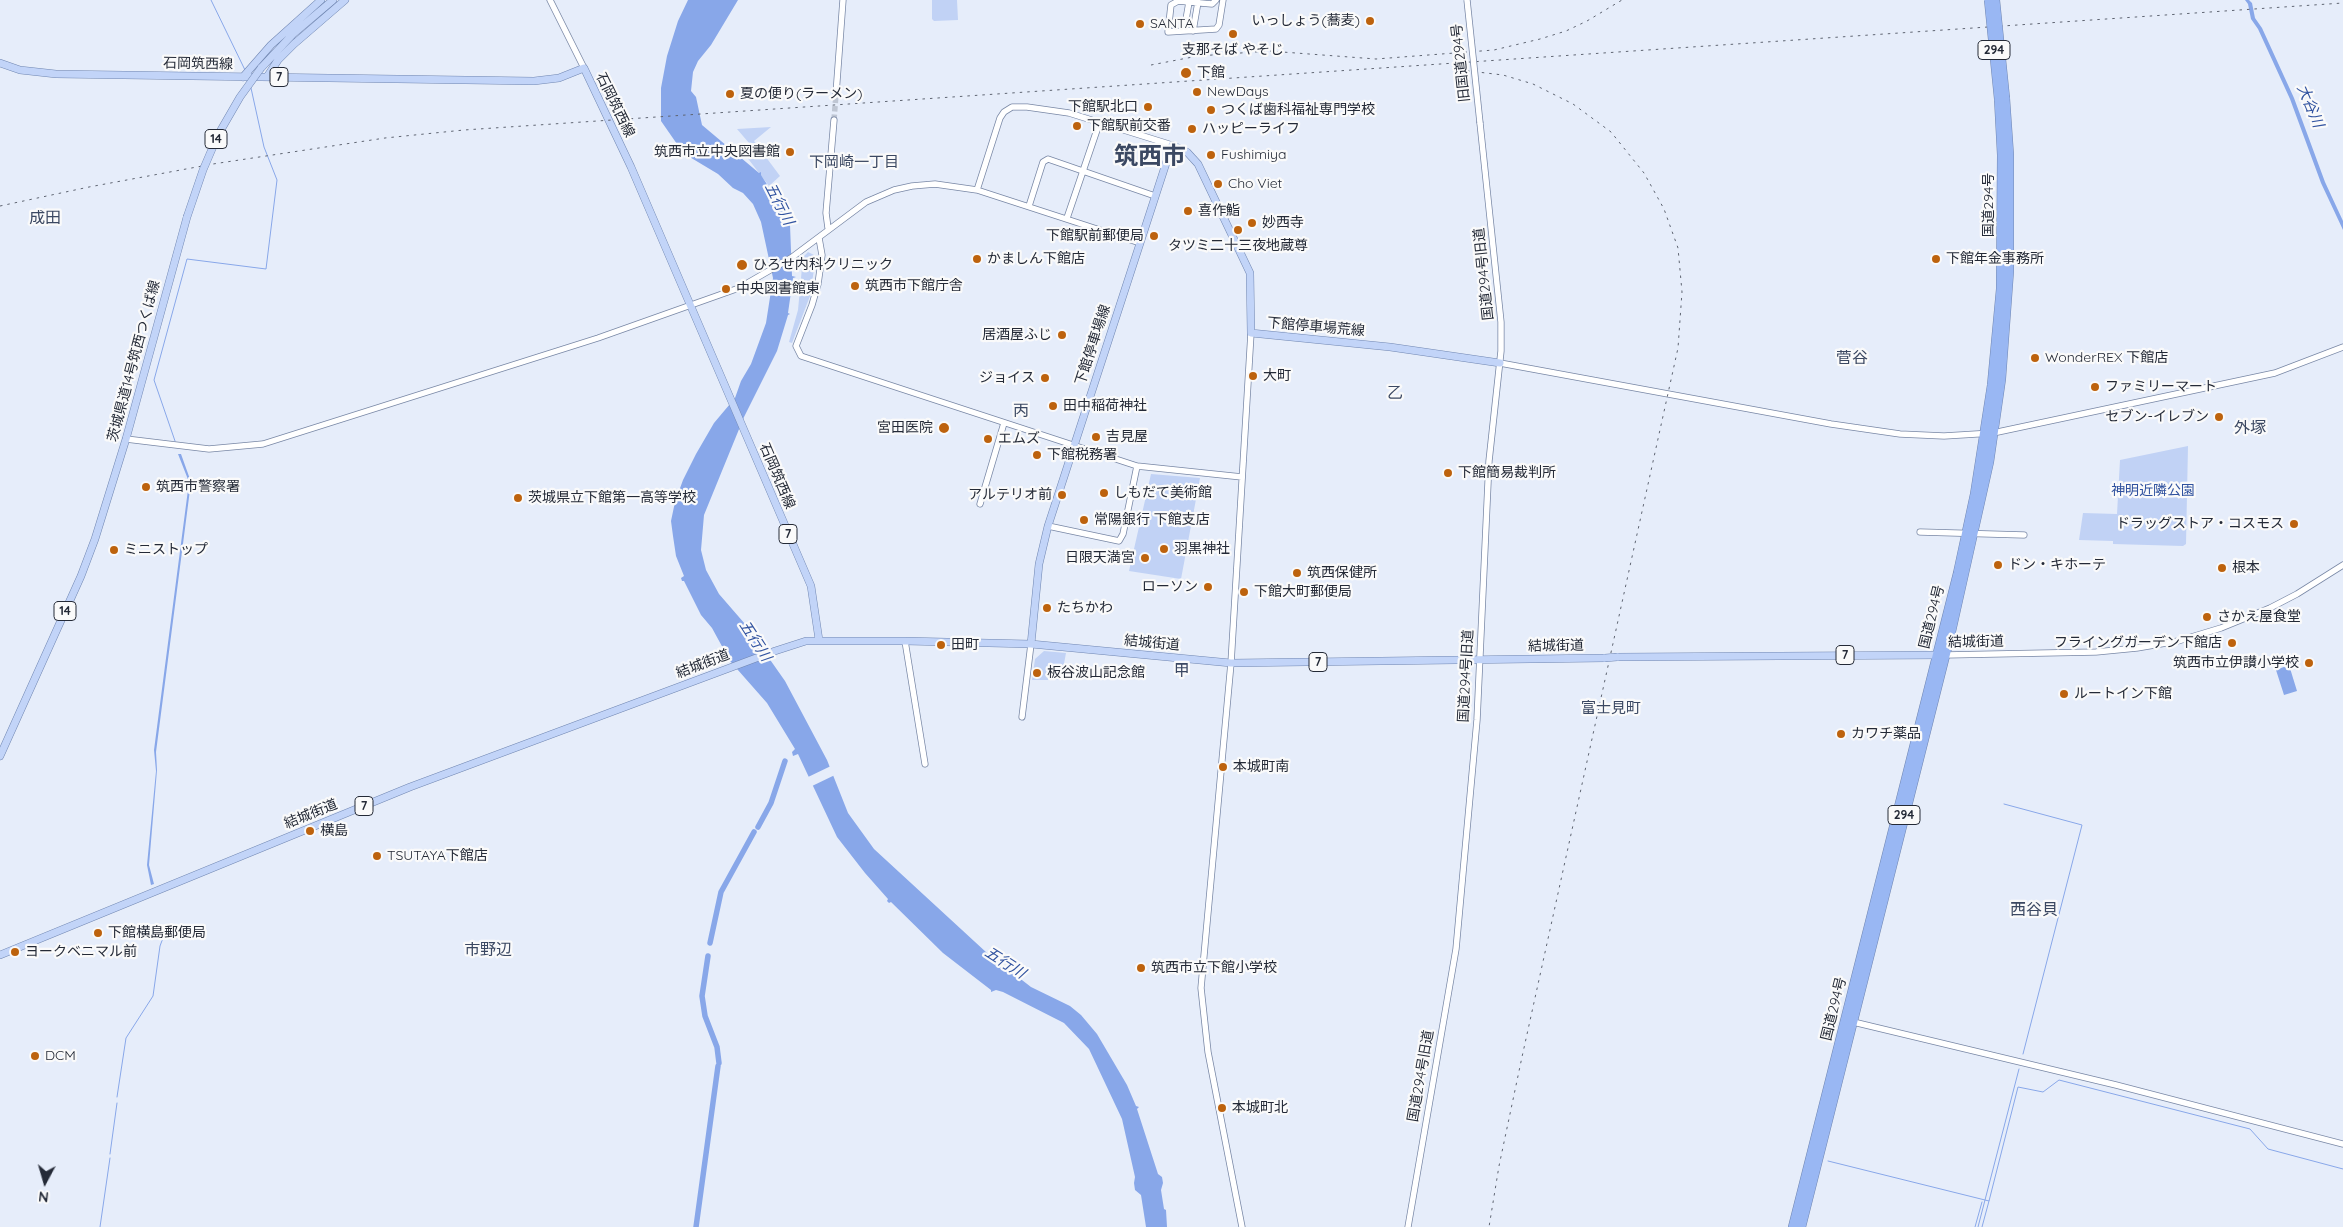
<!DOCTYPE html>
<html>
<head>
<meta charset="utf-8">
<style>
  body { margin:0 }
  #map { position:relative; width:2343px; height:1227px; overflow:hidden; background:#e6edfa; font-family:Quicksand,sans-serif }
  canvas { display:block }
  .north { position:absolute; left:20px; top:1157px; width:50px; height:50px; -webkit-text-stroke:4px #fafafa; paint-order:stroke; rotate:186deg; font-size:14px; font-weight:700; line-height:20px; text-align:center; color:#242a37 }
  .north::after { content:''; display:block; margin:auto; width:18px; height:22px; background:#242a37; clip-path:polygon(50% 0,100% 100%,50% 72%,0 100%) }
</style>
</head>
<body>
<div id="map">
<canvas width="2343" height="1227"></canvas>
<div class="north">N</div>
</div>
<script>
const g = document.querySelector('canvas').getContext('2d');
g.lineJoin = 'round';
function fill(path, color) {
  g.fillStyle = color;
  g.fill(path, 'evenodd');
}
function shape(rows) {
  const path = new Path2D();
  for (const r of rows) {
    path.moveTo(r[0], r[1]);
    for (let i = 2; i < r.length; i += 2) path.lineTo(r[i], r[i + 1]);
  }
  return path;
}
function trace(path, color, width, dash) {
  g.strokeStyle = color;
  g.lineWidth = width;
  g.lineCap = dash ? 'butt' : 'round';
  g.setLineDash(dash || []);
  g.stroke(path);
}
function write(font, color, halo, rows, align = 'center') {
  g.font = font + ' Quicksand,"Noto Sans JP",sans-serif';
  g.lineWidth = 4.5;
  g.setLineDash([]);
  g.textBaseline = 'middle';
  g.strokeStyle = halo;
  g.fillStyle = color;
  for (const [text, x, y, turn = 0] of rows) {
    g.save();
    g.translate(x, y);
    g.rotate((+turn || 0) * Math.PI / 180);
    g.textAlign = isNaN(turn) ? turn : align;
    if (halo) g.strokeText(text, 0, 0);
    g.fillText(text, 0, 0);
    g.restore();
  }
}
const green = shape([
  [932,0,957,0,958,20,934,21,932,19],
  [771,127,754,141,780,176,769,186,746,156,755,150,737,129],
  [808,252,816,256,810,296,792,343,789,342,798,310,803,257],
  [2188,446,2186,544,2183,546,2113,544,2113,541,2079,540,2083,513,2117,514,2120,460],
  [1151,474,1200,478,1181,579,1129,571],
  [1044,651,1066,653,1061,680,1032,680,1035,659]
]);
const water = shape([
  [688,0,738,0,711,45,698,61,693,72,691,91,696,97,702,125,759,173,761,172,761,175,784,211,790,225,792,276,796,277,793,278,788,313,790,314,788,315,777,351,744,417,704,515,701,550,706,570,719,594,745,624,785,681,827,760,848,813,874,849,987,953,1031,987,1070,1006,1081,1015,1097,1034,1127,1085,1136,1106,1139,1107,1137,1109,1158,1174,1162,1177,1163,1183,1161,1190,1164,1209,1166,1210,1167,1227,1146,1227,1141,1195,1135,1190,1134,1183,1135,1177,1122,1119,1089,1049,1064,1023,1003,992,996,990,991,992,991,990,943,953,891,902,889,903,887,901,888,899,865,873,837,837,798,754,793,756,792,752,795,749,767,703,730,661,712,628,701,615,684,581,682,581,681,578,684,576,676,556,673,536,671,521,675,502,683,480,696,454,714,423,735,398,741,381,751,364,766,323,773,278,761,222,753,204,743,193,733,188,718,174,688,156,684,149,677,151,677,144,661,121,661,88,667,56,678,21],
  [2245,0,2249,0,2252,3,2255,18,2262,28,2294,98,2325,182,2343,221,2343,230,2321,183,2290,99,2258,29,2251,19,2248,4],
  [178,454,181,454,191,482,156,752,157,770,149,865,154,884,151,885,147,865,156,771,154,750,189,482],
  [2289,665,2297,691,2284,695,2276,670]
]);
const pier = shape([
  [833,765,837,774,810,787,806,778]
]);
const stream = shape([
  [211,0,245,70],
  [175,441,154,380,187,259,266,269,277,180,264,147,251,88],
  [2004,804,2082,825,2023,1054],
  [117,1097,126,1038,153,996,160,946,163,938],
  [110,1154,117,1103],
  [1828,1161,1989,1201,2018,1087,2043,1092,2059,1080,2250,1129,2268,1149,2343,1169],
  [100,1227,110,1158],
  [1975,1227,1982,1202],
  [1978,1227,2019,1069],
  [1982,1227,1989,1201]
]);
const canal = shape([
  [758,827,771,803,785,761],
  [710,943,721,892,754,832],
  [708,956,702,996,705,1016,717,1047,719,1063],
  [696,1227,718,1066]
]);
const minorTunnel = shape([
  [834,120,836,94]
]);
const minor = shape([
  [550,0,584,68],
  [1216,0,1212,4,1189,2,1184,31,1216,29,1219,25,1223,0],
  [1184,31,1168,32,1171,5,1178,1,1189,2],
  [1193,31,1198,2],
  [836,94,843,0],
  [977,190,1000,118,1004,112,1012,107,1027,107,1069,113,1172,145],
  [1029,206,1043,162,1048,159,1155,196],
  [1067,218,1100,121],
  [828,228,826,213,834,120],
  [819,238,822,255,818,284,812,305,796,346,801,356,1137,466,1242,477],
  [1500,363,1831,424,1900,434,1944,436,1993,433,2275,373,2343,347],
  [126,439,209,449,263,444,598,338,739,288,791,258,866,202,894,190,912,186,935,184,977,190,1140,243],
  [980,504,1004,423],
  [1048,526,1119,541,1123,534,1137,466],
  [1920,532,2024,535],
  [905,641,925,764],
  [1945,655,2096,652,2137,648,2178,641,2221,628,2270,608,2297,594,2343,565],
  [1022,717,1031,644],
  [1849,1021,2116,1085,2343,1144],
  [1242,1227,1208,1052,1201,988,1231,663,1251,333],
  [1408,1227,1456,949,1477,720,1489,461,1501,351,1501,322,1480,123]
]);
const major = shape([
  [0,63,20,70,56,74,534,81,559,78,584,68,631,167,811,586,819,640],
  [261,68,293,34,333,0],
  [243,77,271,45,321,0],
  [267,77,278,60,294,44,345,0],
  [1031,644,1039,564,1048,526,1172,145,1187,152,1198,164,1250,273,1251,333,1390,347,1500,363],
  [1617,657,1942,655],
  [0,756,81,576,95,539,126,439,187,217],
  [0,955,410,787,775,651,806,641,905,641,1031,644,1231,663,1605,658]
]);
const highway = shape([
  [1793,1227,1958,573,1975,494,1992,385,2001,289,2002,155,1999,99],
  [1801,1227,1950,636,1989,462,2001,379,2009,271,2009,155,2005,98]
]);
const rail = shape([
  [1151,65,1198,56,1269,51,1376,59,1494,50,1540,39,1566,31,1587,21,1622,0],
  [1452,69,1503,75,1533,84,1573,104,1611,132,1644,173,1664,209,1678,248,1682,292,1678,348,1522,1057,1499,1166,1489,1227],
  [0,206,89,187,213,164,385,138,464,130,2343,3]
]);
const minorBridge = shape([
  [1467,0,1480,123]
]);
const majorBridge = shape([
  [187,217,203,170,218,135,240,97,261,68],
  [1605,658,1617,657]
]);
const highwayBridge = shape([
  [1989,0,1999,99],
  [1995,0,2005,98]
]);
const markers = [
  [1370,21,5,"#bd620d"],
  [1140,24,5,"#bd620d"],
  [1233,34,5,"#bd620d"],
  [1186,73,6,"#bd620d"],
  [1197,92,5,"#bd620d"],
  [730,94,5,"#bd620d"],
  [1148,107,5,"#bd620d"],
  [1211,110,5,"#bd620d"],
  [1077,126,5,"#bd620d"],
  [1192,129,5,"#bd620d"],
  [790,152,5,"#bd620d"],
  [1211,155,5,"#bd620d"],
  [1218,184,5,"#bd620d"],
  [1188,211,5,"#bd620d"],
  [1252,223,5,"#bd620d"],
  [1238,230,5,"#bd620d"],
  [1154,236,5,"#bd620d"],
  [977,259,5,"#bd620d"],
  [1936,259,5,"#bd620d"],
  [742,265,6,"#bd620d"],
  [855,286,5,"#bd620d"],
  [726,289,5,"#bd620d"],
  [1062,335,5,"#bd620d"],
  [2035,358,5,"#bd620d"],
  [1253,376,5,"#bd620d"],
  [1045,378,5,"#bd620d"],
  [2095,387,5,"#bd620d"],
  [1053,406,5,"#bd620d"],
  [2219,417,5,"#bd620d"],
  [944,428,6,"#bd620d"],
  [1096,437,5,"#bd620d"],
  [988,439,5,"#bd620d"],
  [1037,455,5,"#bd620d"],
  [1448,473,5,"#bd620d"],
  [146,487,5,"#bd620d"],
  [1104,493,5,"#bd620d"],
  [1062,495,5,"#bd620d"],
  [518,498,5,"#bd620d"],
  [1084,520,5,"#bd620d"],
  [2294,524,5,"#bd620d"],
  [1164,549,5,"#bd620d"],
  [114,550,5,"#bd620d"],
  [1145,558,5,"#bd620d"],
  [1998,565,5,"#bd620d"],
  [2222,568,5,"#bd620d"],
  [1297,573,5,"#bd620d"],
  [1208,587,5,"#bd620d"],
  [1244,592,5,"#bd620d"],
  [1047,608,5,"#bd620d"],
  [2207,617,5,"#bd620d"],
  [2232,643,5,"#bd620d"],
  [941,645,5,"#bd620d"],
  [2309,663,5,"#bd620d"],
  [1037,673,5,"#bd620d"],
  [2064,694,5,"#bd620d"],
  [1841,734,5,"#bd620d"],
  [1223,767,5,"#bd620d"],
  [310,831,5,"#bd620d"],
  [377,856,5,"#bd620d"],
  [98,933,5,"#bd620d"],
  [15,952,5,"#bd620d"],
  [1141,968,5,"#bd620d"],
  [35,1056,5,"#bd620d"],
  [1222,1108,5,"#bd620d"]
];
const shields = [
  [1994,50,32],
  [279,77,18],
  [216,139,22],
  [788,534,18],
  [65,611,22],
  [1845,655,18],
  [1318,662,18],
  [364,806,18],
  [1904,815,32]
];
const shieldNames = [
  ["294",1994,50],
  ["7",279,77],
  ["14",216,139],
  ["7",788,534],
  ["14",65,611],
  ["7",1845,655],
  ["7",1318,662],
  ["7",364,806],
  ["294",1904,815]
];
const poiNames = [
  ["いっしょう(蕎麦)",1360,21,"right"],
  ["SANTA",1150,24],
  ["支那そば やそじ",1233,50,"center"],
  ["下館",1197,73],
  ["NewDays",1207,92],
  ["夏の便り(ラーメン)",740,94],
  ["下館駅北口",1138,107,"right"],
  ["つくば歯科福祉専門学校",1221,110],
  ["下館駅前交番",1087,126],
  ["ハッピーライフ",1202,129],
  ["筑西市立中央図書館",780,152,"right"],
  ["Fushimiya",1221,155],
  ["Cho Viet",1228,184],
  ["喜作鮨",1198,211],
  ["妙西寺",1262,223],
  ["下館駅前郵便局",1144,236,"right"],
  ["タツミ二十三夜地蔵尊",1238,246,"center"],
  ["かましん下館店",987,259],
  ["下館年金事務所",1946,259],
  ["ひろせ内科クリニック",753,265],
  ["筑西市下館庁舎",865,286],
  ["中央図書館東",736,289],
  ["居酒屋ふじ",1052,335,"right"],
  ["WonderREX 下館店",2045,358],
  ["大町",1263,376],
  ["ジョイス",1035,378,"right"],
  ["ファミリーマート",2105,387],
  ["田中稲荷神社",1063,406],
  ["セブン-イレブン",2209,417,"right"],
  ["宮田医院",933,428,"right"],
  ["吉見屋",1106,437],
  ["エムズ",998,439],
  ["下館税務署",1047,455],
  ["下館簡易裁判所",1458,473],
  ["筑西市警察署",156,487],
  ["しもだて美術館",1114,493],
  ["アルテリオ前",1052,495,"right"],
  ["茨城県立下館第一高等学校",528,498],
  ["常陽銀行 下館支店",1094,520],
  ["ドラッグストア・コスモス",2284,524,"right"],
  ["羽黒神社",1174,549],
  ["ミニストップ",124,550],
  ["日限天満宮",1135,558,"right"],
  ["ドン・キホーテ",2008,565],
  ["根本",2232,568],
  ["筑西保健所",1307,573],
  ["ローソン",1198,587,"right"],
  ["下館大町郵便局",1254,592],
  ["たちかわ",1057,608],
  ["さかえ屋食堂",2217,617],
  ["フライングガーデン下館店",2222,643,"right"],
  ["田町",951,645],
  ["筑西市立伊讃小学校",2299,663,"right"],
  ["板谷波山記念館",1047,673],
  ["ルートイン下館",2074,694],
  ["カワチ薬品",1851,734],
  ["本城町南",1233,767],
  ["横島",320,831],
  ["TSUTAYA下館店",387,856],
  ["下館横島郵便局",108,933],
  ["ヨークベニマル前",25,952],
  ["筑西市立下館小学校",1151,968],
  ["DCM",45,1056],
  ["本城町北",1232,1108]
];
const streetNames = [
  ["旧国道294号",1461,63,-96],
  ["石岡筑西線",198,64,1],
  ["石岡筑西線",615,105,64],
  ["国道294号",1989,205,-90],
  ["国道294号旧道",1484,274,-96],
  ["下館停車場荒線",1316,327,5],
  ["下館停車場線",1093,345,-72],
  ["茨城県道14号筑西つくば線",134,361,-75],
  ["石岡筑西線",777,476,67],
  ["国道294号",1932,617,-76],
  ["結城街道",1976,642,-1],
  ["結城街道",1152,643,5],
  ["結城街道",1556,646,-1],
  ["結城街道",703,664,-21],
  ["国道294号旧道",1466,676,-87],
  ["結城街道",311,814,-22],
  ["国道294号",1834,1009,-76],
  ["国道294号旧道",1421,1076,-80]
];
const parkNames = [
  ["神明近隣公園",2153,491]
];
const waterNames = [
  ["大谷川",2310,106,67],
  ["五行川",779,204,63],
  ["五行川",755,641,57],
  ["五行川",1005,963,33]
];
const neighbourhoodNames = [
  ["下岡崎一丁目",854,162],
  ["富士見町",1611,708]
];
const quarterNames = [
  ["成田",45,218],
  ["菅谷",1852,358],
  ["乙",1395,393],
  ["丙",1021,411],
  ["外塚",2250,428],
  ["甲",1182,671],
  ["西谷貝",2034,910],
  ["市野辺",488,950]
];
const townNames = [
  ["筑西市",1150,157]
];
fill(green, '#c1d2f5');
fill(water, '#88a7e9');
fill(pier, '#e6edfa');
trace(stream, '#88a7e9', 1);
trace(canal, '#88a7e9', 5.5);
trace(minorTunnel, '#bfc6d3', 5.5, [5.5, 3]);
trace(minor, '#7887a5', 7);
trace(major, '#7086b1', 8);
trace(highway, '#7086b1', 10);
trace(minor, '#fff', 5.5);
trace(major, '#c2d4f8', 7);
trace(highway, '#99b7f3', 9);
trace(rail, '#5e6471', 1, [2.5, 5]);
trace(minorBridge, '#7887a5', 7, []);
trace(majorBridge, '#7086b1', 8, []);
trace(highwayBridge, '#7086b1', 10, []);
trace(minorBridge, '#fff', 5.5);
trace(majorBridge, '#c2d4f8', 7);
trace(highwayBridge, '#99b7f3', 9);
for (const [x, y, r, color] of markers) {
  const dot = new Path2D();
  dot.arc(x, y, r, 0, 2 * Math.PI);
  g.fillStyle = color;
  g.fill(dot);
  trace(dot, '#fafafa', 2);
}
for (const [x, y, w] of shields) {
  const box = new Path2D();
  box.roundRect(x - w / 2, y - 9.5, w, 19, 4);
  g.fillStyle = '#fafafa';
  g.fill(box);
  trace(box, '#242a37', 1);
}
write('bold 12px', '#242a37', null, shieldNames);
write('14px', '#242a37', '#fafafa', poiNames, 'left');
write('14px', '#242a37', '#fafafa', streetNames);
write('14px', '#30529f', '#fafafa', parkNames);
write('italic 15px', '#3153a0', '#fafafa', waterNames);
write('15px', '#3b4862', '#fafafa', neighbourhoodNames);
write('16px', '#3b4862', '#fafafa', quarterNames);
write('bold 24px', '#3b4862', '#fafafa', townNames);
</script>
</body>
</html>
